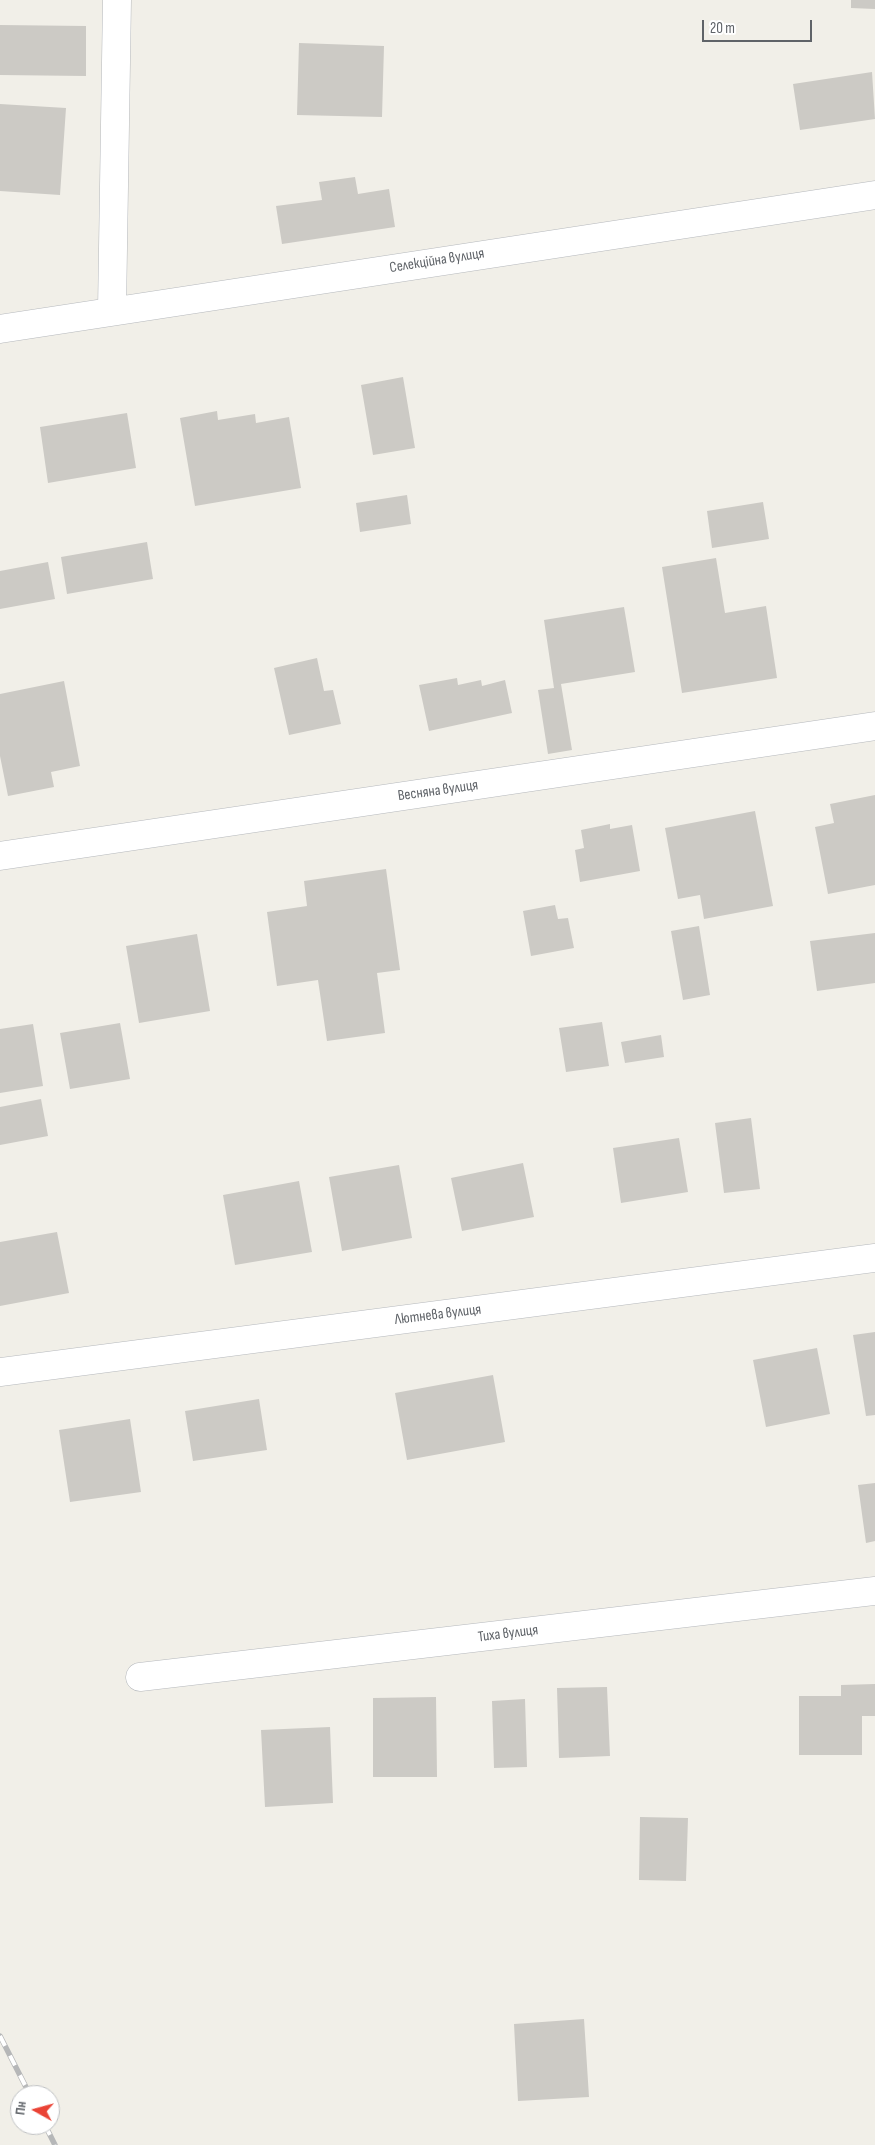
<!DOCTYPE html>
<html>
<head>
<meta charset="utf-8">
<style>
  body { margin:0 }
  #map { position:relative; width:875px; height:2145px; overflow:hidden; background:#f1efe8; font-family:"Sofia Sans Condensed",sans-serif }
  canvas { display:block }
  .north { position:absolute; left:10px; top:2085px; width:50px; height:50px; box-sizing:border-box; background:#fff; border:1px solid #bfc1c3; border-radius:50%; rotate:277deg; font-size:14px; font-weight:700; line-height:20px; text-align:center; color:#5f6368 }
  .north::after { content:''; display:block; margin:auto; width:18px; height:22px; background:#ea4335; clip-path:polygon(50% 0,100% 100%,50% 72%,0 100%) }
  .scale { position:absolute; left:702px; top:20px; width:110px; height:22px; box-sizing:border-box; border:2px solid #5f6368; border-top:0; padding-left:6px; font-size:15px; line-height:18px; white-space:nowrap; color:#5f6368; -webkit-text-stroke:4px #fff; paint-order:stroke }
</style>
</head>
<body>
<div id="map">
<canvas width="875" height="2145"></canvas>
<div class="north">Пн</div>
<div class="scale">20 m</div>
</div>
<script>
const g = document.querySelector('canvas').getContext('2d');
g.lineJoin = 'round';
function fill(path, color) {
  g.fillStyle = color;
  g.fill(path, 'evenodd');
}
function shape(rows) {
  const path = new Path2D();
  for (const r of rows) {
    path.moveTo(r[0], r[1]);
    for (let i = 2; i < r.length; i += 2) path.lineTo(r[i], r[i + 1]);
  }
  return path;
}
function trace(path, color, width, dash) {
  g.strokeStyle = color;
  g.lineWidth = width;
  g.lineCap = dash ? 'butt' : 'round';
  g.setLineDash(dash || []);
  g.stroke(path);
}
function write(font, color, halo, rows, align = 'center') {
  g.font = font + ' "Sofia Sans Condensed",sans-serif';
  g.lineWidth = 4;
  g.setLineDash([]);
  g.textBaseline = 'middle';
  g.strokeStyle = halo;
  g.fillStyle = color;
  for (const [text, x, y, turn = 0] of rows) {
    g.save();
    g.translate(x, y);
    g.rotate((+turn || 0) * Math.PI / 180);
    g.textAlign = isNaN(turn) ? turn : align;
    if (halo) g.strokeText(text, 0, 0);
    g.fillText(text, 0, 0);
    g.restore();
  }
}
const building = shape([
  [851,0,875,0,875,9,851,8],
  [0,25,86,26,86,76,0,75],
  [299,43,384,46,382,117,297,115],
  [872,72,875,119,800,130,793,84],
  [0,104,66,108,60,195,0,191],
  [355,177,358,194,389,189,395,227,282,244,276,206,322,200,319,182],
  [403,377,415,448,373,455,361,385],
  [217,411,218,420,255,414,256,423,289,417,301,488,195,506,180,418],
  [127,413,136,468,48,483,40,427],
  [407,495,411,524,360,532,356,503],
  [763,502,769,539,712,548,707,511],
  [147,542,153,579,67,594,61,557],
  [716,558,725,613,766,606,777,678,682,693,662,567],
  [48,562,55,599,0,609,0,571],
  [624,607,635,672,561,684,572,750,548,754,538,690,554,688,544,620],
  [317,658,324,691,333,690,341,724,289,735,274,668],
  [457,678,458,685,481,680,482,686,505,680,512,713,429,731,419,685],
  [64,681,80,766,51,772,54,787,8,796,0,756,0,694],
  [875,795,875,885,828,894,815,827,834,823,830,804],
  [755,811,773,906,704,919,700,895,678,899,665,828],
  [610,824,610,829,632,825,640,871,580,882,575,850,584,848,581,830],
  [386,869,400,970,377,973,385,1033,327,1041,318,980,277,986,267,912,307,906,304,881],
  [555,905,558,919,568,918,574,948,531,956,523,911],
  [699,926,710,995,683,1000,671,931],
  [875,933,875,983,817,991,810,941],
  [197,934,210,1011,139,1023,126,946],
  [602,1022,609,1066,566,1072,559,1028],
  [120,1023,130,1079,70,1089,60,1033],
  [33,1024,43,1086,0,1093,0,1029],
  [661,1035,664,1057,625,1063,621,1042],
  [41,1099,48,1136,0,1145,0,1107],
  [751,1118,760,1189,724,1193,715,1123],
  [679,1138,688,1192,621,1203,613,1148],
  [523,1163,534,1217,462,1231,451,1178],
  [399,1165,412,1238,342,1251,329,1177],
  [299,1181,312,1252,235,1265,223,1195],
  [57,1232,69,1293,0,1306,0,1242],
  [875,1332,875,1415,866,1416,853,1335],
  [817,1348,830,1414,766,1427,753,1360],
  [493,1375,505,1442,407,1460,395,1393],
  [259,1399,267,1450,193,1461,185,1411],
  [130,1419,141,1492,70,1502,59,1430],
  [875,1483,875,1541,866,1543,858,1485],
  [875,1684,875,1716,862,1716,862,1755,799,1755,799,1696,841,1696,841,1685],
  [607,1687,610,1756,559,1758,557,1688],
  [436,1697,437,1777,373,1777,373,1698],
  [525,1699,527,1767,494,1768,492,1701],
  [330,1727,333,1803,265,1807,261,1730],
  [640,1817,688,1818,686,1881,639,1880],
  [584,2019,589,2097,518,2101,514,2024]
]);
const street = shape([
  [112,310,117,0],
  [0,329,875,195],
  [0,856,875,726],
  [0,1372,875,1258],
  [140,1677,875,1591]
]);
const rail = shape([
  [0,2036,30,2095],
  [45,2125,55,2145]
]);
const streetNames = [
  ["Селекційна вулиця",437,261,-9],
  ["Весняна вулиця",438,791,-8],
  ["Лютнева вулиця",438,1315,-7],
  ["Тиха вулиця",508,1634,-7]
];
fill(building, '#cccac5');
trace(street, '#b5b8bc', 29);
trace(street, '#fff', 28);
trace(rail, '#b6b7b8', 5.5);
trace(rail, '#fff', 4, [11]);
write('15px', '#5f6368', '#fff', streetNames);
</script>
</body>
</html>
